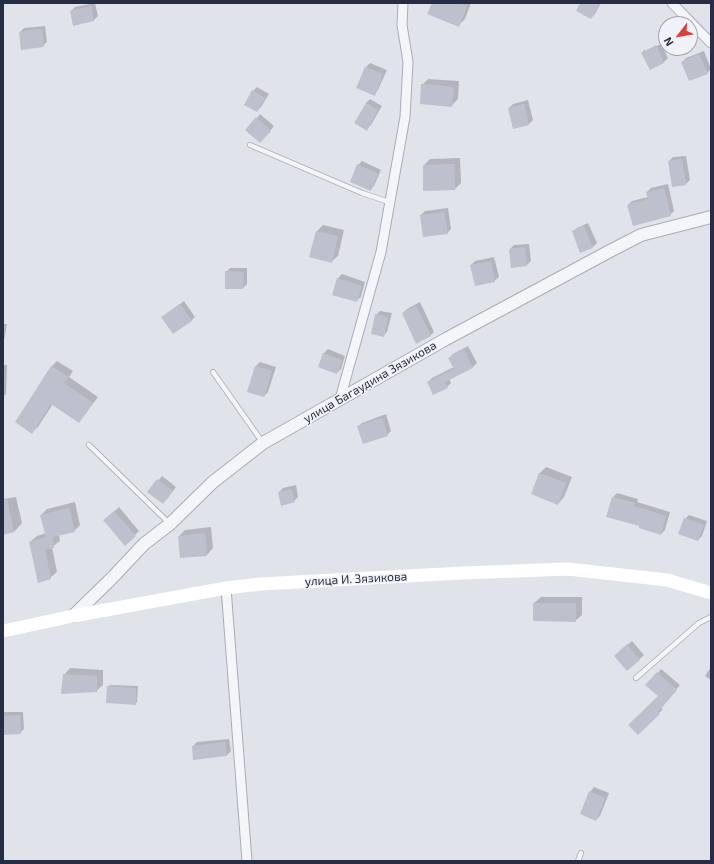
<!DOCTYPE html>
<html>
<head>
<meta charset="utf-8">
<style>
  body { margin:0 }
  #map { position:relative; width:714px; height:864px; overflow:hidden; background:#e1e3eb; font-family:"Exo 2",sans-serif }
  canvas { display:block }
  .frame { position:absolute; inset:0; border:4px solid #272d44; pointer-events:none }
  .north { position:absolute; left:658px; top:16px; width:40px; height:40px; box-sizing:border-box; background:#f1f2f8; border:1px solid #a0a3b0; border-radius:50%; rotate:239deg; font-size:11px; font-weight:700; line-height:16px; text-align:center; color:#272d44 }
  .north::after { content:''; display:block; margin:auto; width:14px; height:18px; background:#da403b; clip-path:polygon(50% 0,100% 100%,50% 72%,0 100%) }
</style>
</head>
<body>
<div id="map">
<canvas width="714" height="864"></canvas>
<div class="frame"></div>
<div class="north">N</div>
</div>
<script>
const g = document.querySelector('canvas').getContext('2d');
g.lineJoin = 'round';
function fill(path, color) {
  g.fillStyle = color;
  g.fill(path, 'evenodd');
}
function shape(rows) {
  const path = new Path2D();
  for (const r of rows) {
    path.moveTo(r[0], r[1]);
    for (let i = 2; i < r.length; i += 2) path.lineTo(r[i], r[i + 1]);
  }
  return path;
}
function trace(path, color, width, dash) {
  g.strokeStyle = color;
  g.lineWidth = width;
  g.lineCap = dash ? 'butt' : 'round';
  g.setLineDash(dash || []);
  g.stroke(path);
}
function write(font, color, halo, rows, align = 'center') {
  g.font = font + ' "Exo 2",sans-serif';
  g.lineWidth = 3;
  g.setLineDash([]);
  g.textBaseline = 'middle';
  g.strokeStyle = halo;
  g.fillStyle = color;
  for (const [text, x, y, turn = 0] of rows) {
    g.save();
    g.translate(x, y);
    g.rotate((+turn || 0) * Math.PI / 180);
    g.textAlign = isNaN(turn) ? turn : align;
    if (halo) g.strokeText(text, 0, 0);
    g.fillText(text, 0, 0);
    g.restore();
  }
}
const shadow = shape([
  [95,3,98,16,94,20,73,24,71,11,75,7],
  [433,3,471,3,465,19,458,26],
  [581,3,601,3,595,14,591,18],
  [45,26,47,42,43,46,20,32,24,28],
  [660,42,646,49,660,42,668,58,664,62,650,69,642,53,645,49,645,51,661,44],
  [704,51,711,69,707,73,682,62,686,58],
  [370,63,387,70,378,90,374,94,358,87,366,67],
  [428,79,459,81,458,99,452,105,422,85],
  [257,87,269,94,261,107,257,111,253,91],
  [370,99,382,106,371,125,367,129,366,103],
  [528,100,533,120,529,124,509,108,513,104],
  [260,114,274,126,264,138,257,118],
  [686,156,690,180,686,184,669,161,673,157],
  [460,158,461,183,455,189,424,165,430,159],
  [362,161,381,170,374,186,370,190,358,165],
  [668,184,674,211,670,215,628,205,632,201,648,197,647,192,651,188],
  [448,208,451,229,447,233,421,215,425,211],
  [588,223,597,243,593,247,573,232,577,228],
  [323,225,344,230,338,256,331,262,310,257,317,231],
  [529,244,531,261,527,265,510,249,514,245],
  [494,257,499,277,494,281,471,265,475,261],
  [230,268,247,268,247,284,243,288,226,272],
  [342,274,365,282,361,297,356,301,338,278],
  [184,301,195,317,191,321,167,313],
  [420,302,434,332,430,336,403,313,407,309],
  [380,311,392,313,387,332,383,336,376,315],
  [3,324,7,324,3,346],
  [468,346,477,363,473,367,449,379,451,383,447,387,428,382,432,378,454,367,449,358,453,354],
  [328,349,345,356,341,369,337,373,319,367,324,353],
  [57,361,73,371,69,377,98,397,84,416,79,422,53,404,38,427,32,432,52,366],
  [260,362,276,367,268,392,264,396,248,391,256,366],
  [3,365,7,365,6,394,3,397],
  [386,414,391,431,387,435,358,427,362,423],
  [546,467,572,477,564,497,558,504,533,494,540,473],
  [162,476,176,487,167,499,148,492],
  [296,485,298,497,294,501,279,492,283,488],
  [617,493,638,499,637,502,670,512,665,530,661,534,641,525,613,497],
  [16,497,22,523,14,532,3,534,3,499],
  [75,502,80,525,74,531,59,534,60,541,52,547,57,572,50,578,30,542,37,536,46,533,41,515,47,509],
  [119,507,139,531,135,535,109,516],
  [689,515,707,521,702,536,698,540,685,519],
  [211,527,213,548,207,555,179,536,185,530],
  [541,597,582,597,582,615,575,621,534,603],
  [632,641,644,655,627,670,619,652],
  [711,667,711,680,705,676],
  [70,668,103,670,103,685,96,691,64,675],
  [661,669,680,685,661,708,663,709,638,734,659,696,658,673],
  [110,685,138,686,137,702,135,704,108,687],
  [3,712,23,712,24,729,20,733,3,734],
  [229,739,231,751,227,755,193,746,197,742],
  [594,787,609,793,600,816,596,820,590,792]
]);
const building = shape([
  [432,3,458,3,467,6,459,27,427,14],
  [580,3,600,3,591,19,576,11],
  [91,6,94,21,73,26,70,11],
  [42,29,44,47,21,50,19,32],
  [656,45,664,63,650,70,641,53],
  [699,54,708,74,689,81,681,62],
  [365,67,383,74,375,96,356,88],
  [421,84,454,87,452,107,420,104],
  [252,90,265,98,257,112,244,105],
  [366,103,378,110,367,131,354,123],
  [524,104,529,125,513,129,508,108],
  [256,117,271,131,260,143,245,130],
  [682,159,686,185,672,187,668,161],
  [357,164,378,174,371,191,350,182],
  [454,164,455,190,423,191,423,165],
  [664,188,671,216,633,226,627,205,648,199,646,192],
  [444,212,448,234,423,237,420,215],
  [584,226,593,248,580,253,572,231],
  [316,231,338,236,332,263,309,257],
  [525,247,527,266,511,268,509,249],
  [491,261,495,282,475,286,470,265],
  [225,271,244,272,243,289,225,289],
  [337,278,362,286,357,302,332,295],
  [180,304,192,321,173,334,161,317],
  [416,306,431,336,416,344,402,313],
  [375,314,388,317,384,337,371,334],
  [464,349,473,368,445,382,448,388,433,395,427,382,454,369,448,358],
  [323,353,342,360,337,374,318,367],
  [51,366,69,377,64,383,93,403,79,423,51,404,32,434,15,422],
  [255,366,272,371,264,397,247,392],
  [382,418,388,436,363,444,357,426],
  [539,473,566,483,558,505,531,494],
  [157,479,173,491,163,504,147,492],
  [292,489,295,502,281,506,278,492],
  [612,497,635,503,634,506,666,516,661,535,639,528,639,526,606,517],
  [7,499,14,532,3,535,3,500],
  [69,508,75,532,53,537,54,548,45,549,51,579,38,583,29,542,46,537,40,515],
  [114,511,136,536,125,546,103,520],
  [684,518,704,525,698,541,678,534],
  [205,533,207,556,180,558,178,536],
  [533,603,576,603,576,622,533,621],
  [627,644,640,660,627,671,614,656],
  [657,672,677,690,658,712,660,714,638,735,628,725,658,696,645,685],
  [63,674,97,676,97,692,61,694],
  [107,686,136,688,136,705,106,703],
  [20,715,21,734,3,735,3,716],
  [225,742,227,756,193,760,192,746],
  [589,791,605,798,596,821,580,814]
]);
const service = shape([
  [250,145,362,193,389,202],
  [213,372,263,443],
  [89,445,170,524],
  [636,678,699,623,711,617],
  [578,861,581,853]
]);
const minor = shape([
  [672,3,711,43],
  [340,399,381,252,405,117,408,62,402,25,403,3],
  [226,588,247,861]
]);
const tertiary = shape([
  [73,616,112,578,144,544,170,524,213,482,263,443,446,339,610,251,641,235,711,217]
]);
const secondary = shape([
  [3,631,73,616,226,588,261,584,462,573,568,569,667,580,711,593]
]);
const streetNames = [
  ["улица Багаудина Зязикова",370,382,-30],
  ["улица И. Зязикова",356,579,-3]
];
fill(shadow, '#0003');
fill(building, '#bdc1ce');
trace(service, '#a9acb9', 6);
trace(minor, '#a9acb9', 11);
trace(tertiary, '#a9acb9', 14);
trace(service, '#f4f5f9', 4.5);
trace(minor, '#f4f5f9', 9);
trace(tertiary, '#f4f5f9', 12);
trace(secondary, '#fff', 13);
write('12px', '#272d44', '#f1f2f8', streetNames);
</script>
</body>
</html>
